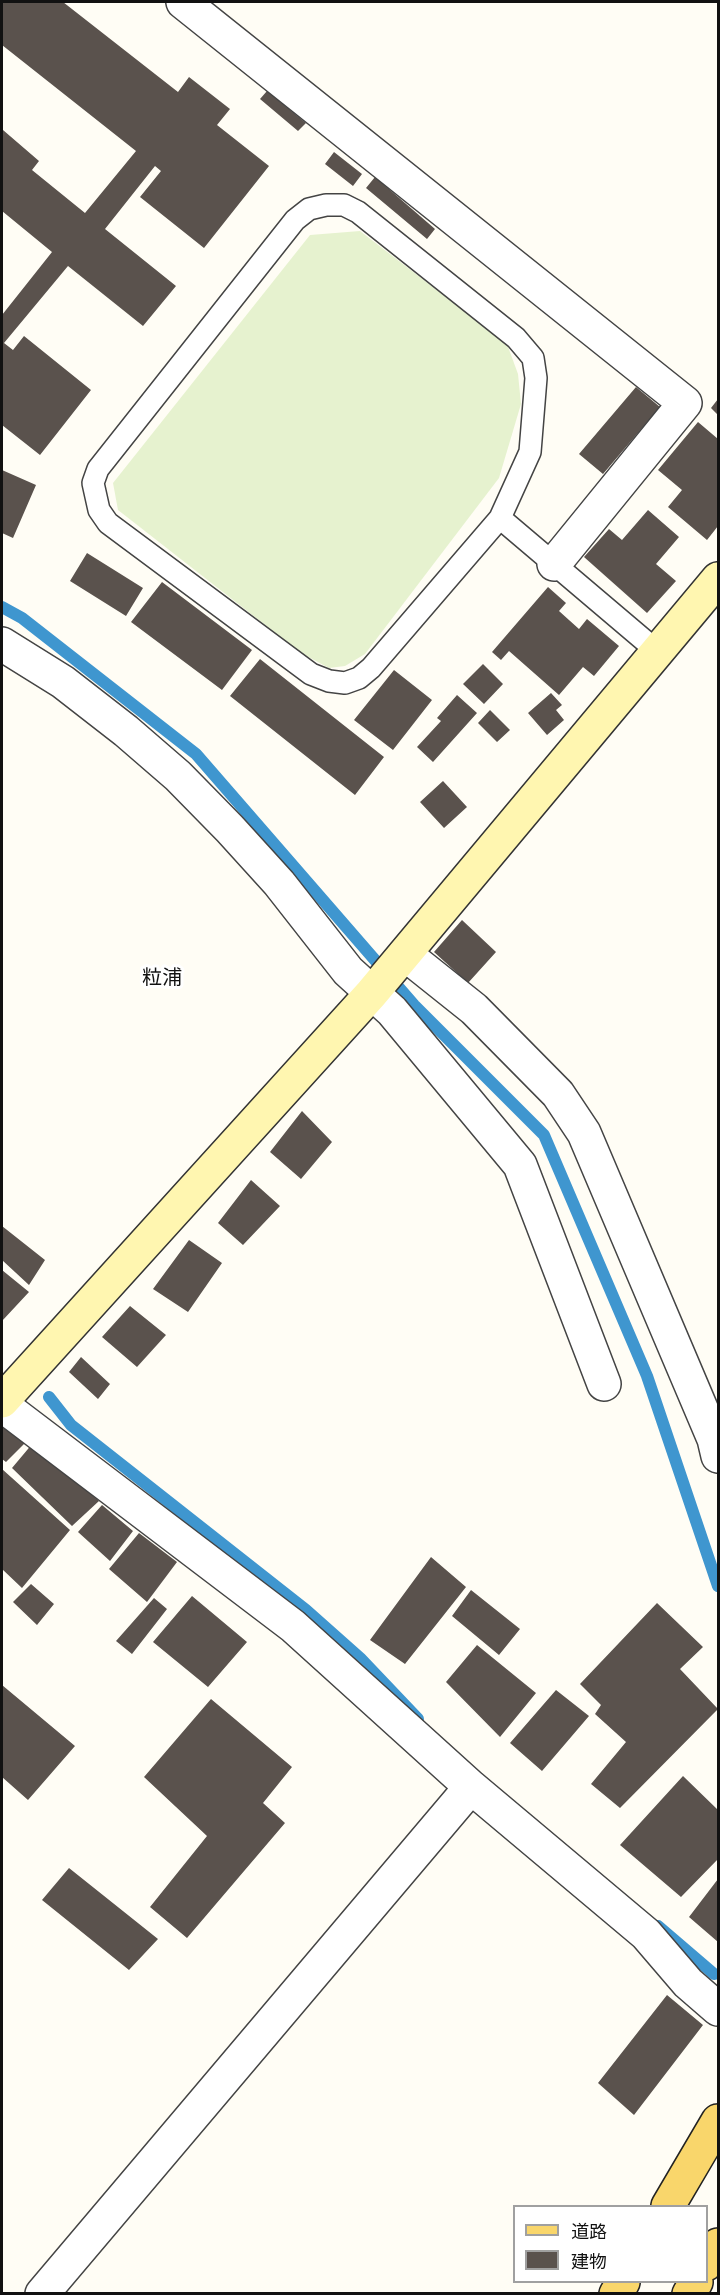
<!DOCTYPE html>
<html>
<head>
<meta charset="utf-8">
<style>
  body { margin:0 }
  #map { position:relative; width:720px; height:2295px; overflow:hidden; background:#fffdf5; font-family:Bitter,"Noto Sans JP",serif }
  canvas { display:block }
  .frame { position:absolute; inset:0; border:3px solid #111; pointer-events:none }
  .legend { position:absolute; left:513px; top:2205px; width:195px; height:78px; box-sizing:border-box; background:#fff; border:2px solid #a0a0a0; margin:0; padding:8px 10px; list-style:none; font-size:18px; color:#111 }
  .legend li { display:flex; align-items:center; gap:12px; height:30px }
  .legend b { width:30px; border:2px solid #a0a0a0 }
</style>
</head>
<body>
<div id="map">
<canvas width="720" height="2295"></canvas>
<div class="frame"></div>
<ul class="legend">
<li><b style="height:8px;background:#f9d66b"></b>道路</li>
<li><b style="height:16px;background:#5a524d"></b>建物</li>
</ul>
</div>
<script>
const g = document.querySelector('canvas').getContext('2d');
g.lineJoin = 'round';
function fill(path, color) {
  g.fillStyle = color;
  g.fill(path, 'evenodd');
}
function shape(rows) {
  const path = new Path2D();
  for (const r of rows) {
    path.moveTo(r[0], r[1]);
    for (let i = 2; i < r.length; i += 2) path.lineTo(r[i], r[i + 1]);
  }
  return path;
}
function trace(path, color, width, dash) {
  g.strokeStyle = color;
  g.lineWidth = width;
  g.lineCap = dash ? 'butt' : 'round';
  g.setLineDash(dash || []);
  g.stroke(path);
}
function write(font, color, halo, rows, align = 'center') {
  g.font = font + ' Bitter,"Noto Sans JP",serif';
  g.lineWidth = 6;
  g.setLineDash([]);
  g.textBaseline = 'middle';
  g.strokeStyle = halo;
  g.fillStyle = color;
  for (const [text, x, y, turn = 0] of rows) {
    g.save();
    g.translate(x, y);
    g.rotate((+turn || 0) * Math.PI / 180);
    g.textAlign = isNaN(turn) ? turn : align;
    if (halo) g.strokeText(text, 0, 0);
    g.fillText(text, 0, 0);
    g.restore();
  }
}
const pitch = shape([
  [360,231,507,344,518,374,521,404,499,478,365,654,345,666,329,668,301,653,118,510,113,483,310,235]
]);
const stream = shape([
  [2,607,22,618,196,754,414,1005,544,1135,647,1376,718,1586],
  [49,1397,71,1425,306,1610,360,1658,418,1719],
  [658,1926,714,1974]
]);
const building = shape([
  [2,2,63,2,178,92,189,77,230,109,217,125,269,166,204,248,140,197,161,171,155,166,105,229,176,286,143,326,68,266,4,343,13,350,24,336,91,390,40,455,2,425,2,315,52,252,2,211,2,131,3,130,39,161,32,170,85,213,136,151,2,45],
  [267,91,306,123,298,131,260,99],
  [334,152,362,174,353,186,325,164],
  [375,177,435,229,427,239,366,188],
  [636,387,660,407,603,474,579,454],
  [718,399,718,415,711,408],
  [698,422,718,439,718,526,707,540,668,507,682,490,658,470],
  [2,470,36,485,13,538,2,533],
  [648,510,679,537,656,564,676,581,647,613,584,557,609,529,622,540],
  [87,553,143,588,126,616,70,581],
  [162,582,252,650,222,690,131,622],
  [548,587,566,603,559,611,579,629,587,619,619,646,594,676,583,667,559,695,509,651,501,660,492,652],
  [260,659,384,757,355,795,230,696],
  [483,664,503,684,484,704,463,684],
  [394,670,432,700,393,750,354,720],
  [551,693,562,705,556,710,564,720,547,735,528,713],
  [457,695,477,713,433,762,417,747,441,721,437,718],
  [490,710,510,730,497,742,478,723],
  [443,781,467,807,444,828,420,802],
  [462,920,496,952,468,983,434,952],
  [302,1111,332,1142,301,1179,270,1152],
  [251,1180,280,1206,243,1245,218,1223],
  [2,1226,45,1260,29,1285,2,1260],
  [189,1240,222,1263,188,1312,153,1289],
  [2,1270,29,1292,2,1321],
  [130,1306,166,1335,137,1367,102,1337],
  [81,1357,110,1384,98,1399,69,1372],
  [2,1423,28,1440,6,1462,2,1459],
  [33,1443,99,1501,72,1526,12,1468],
  [2,1469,70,1530,22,1588,2,1569],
  [102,1505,133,1531,110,1561,78,1532],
  [139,1533,177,1562,147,1602,109,1569],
  [431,1557,466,1587,405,1664,370,1640],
  [31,1584,54,1604,37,1625,13,1602],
  [471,1590,520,1629,499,1655,452,1616],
  [192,1596,247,1642,208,1687,153,1642],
  [154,1598,167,1609,132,1654,116,1641],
  [657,1603,703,1647,680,1669,718,1709,620,1808,591,1784,626,1742,595,1714,601,1705,580,1684],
  [477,1645,536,1693,500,1737,446,1682],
  [2,1685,75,1746,28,1800,2,1777],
  [556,1690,589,1716,542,1771,510,1743],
  [211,1699,292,1767,263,1803,285,1823,187,1938,150,1907,207,1836,144,1777],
  [683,1776,718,1810,718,1859,681,1897,620,1845],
  [69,1868,158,1939,129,1970,42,1900],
  [718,1879,718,1942,689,1917],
  [667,1995,703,2025,634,2115,598,2083]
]);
const lane = shape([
  [500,518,371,668,359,678,345,683,329,681,311,674,108,523,99,510,93,483,98,469,295,220,309,209,326,205,344,205,358,212,516,338,533,358,536,378,530,452,500,518,658,652]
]);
const street = shape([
  [183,2,685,403,554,564],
  [2,644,63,682,126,731,178,776,230,829,279,883,348,971,392,1011,520,1165,604,1384],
  [405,954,474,1009,558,1094,584,1133,714,1439,718,1456],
  [2,1405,293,1626,471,1787,646,1934,688,1983,718,2009],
  [42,2294,471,1787]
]);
const secondary = shape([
  [2,1401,371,994,718,579]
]);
const primary = shape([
  [668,2206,718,2121],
  [706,2264,718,2245],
  [616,2294,623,2282],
  [689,2294,696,2282]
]);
const quarterNames = [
  ["粒浦",162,978]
];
fill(pitch, '#e6f2cf');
trace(stream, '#3f96cf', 12);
fill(building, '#5a524d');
trace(lane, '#444', 24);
trace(street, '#444', 36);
trace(secondary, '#333', 36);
trace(primary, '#222', 36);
trace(lane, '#fff', 21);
trace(street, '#fff', 33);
trace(secondary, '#fff6b0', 33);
trace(primary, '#f9d66b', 33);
write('20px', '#111', '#fff', quarterNames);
</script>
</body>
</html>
